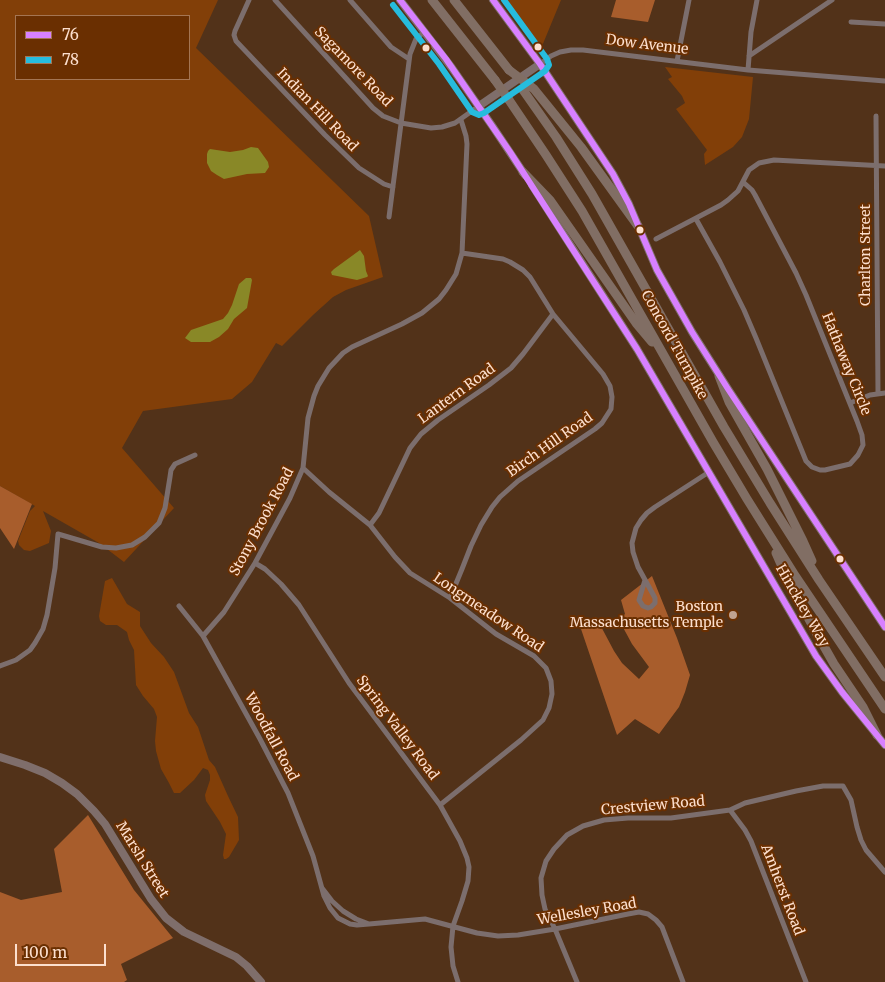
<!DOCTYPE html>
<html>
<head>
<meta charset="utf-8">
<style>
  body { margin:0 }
  #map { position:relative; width:885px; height:982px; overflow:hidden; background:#523219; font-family:Merriweather,serif }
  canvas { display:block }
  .legend { position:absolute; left:15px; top:15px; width:175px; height:65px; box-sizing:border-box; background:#6a2f01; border:1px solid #a47553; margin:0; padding:6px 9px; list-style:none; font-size:15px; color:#fcdfce }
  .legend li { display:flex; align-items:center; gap:10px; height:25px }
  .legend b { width:25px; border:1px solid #a47553 }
  .scale { position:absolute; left:15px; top:944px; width:91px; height:22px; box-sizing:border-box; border:2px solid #fcdfce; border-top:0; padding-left:6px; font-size:15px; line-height:18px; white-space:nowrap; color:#fcdfce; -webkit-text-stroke:4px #6a2f01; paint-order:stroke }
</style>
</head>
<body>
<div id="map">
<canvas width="885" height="982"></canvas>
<ul class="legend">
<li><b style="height:6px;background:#d880ff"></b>76</li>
<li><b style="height:6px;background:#26bcdd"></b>78</li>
</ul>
<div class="scale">100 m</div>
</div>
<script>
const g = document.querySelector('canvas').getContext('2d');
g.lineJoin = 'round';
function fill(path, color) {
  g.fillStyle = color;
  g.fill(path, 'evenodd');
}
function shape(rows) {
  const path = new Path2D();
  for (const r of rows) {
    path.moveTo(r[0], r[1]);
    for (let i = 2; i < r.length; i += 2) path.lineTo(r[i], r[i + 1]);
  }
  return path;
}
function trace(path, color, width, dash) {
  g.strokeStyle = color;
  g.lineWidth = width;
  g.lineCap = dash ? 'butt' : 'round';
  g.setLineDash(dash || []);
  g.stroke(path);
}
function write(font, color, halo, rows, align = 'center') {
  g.font = font + ' Merriweather,serif';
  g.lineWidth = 4;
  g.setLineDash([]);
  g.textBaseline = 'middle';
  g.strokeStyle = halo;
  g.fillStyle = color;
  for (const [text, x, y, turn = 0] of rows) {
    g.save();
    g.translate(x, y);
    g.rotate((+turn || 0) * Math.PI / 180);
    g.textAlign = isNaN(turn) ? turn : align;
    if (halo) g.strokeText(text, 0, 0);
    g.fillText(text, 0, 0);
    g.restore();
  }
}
const green = shape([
  [0,0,218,0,196,48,369,216,383,277,346,290,333,297,313,315,282,346,276,343,252,382,232,399,143,411,122,448,174,508,124,562,99,543,43,511,51,531,49,543,30,551,24,550,19,545,18,541,30,511,35,506,0,486],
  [16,16,189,16,189,79,16,79],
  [502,0,561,0,540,51,537,49],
  [665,67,753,77,749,119,742,137,733,147,705,165,704,154,707,150,676,109,685,103,682,96,668,79,672,77],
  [112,578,127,604,140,612,140,626,151,643,164,657,174,672,189,713,198,727,209,760,215,767,228,796,238,817,239,840,229,857,226,859,224,859,223,855,226,834,220,822,206,801,205,795,210,780,210,775,208,770,203,768,194,780,180,793,174,793,169,783,161,769,156,751,155,741,157,717,154,709,143,696,136,685,134,650,129,640,127,632,117,625,106,625,100,621,99,616,105,581]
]);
const forest = shape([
  [616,0,655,0,648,22,611,17],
  [0,486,32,504,14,549,0,528],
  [652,576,677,638,690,675,685,692,679,707,659,734,635,719,617,735,581,629,596,617,614,651,622,663,639,679,649,667,632,644,619,620,625,614,621,600],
  [88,815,134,890,173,938,121,964,127,980,124,982,0,982,0,892,21,900,62,892,54,849]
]);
const water = shape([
  [251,147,258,148,268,162,269,167,265,173,247,174,224,179,217,175,211,171,207,163,207,154,208,151,210,149,230,152,243,150],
  [360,250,364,256,366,271,368,276,367,277,357,280,332,275,331,272,334,269],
  [246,278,251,278,252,280,247,308,234,319,228,329,219,337,210,342,191,342,185,338,191,330,223,319,228,313,232,305,239,284]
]);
const street = shape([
  [249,0,235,31,234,35,236,41,325,135,359,168,384,184,393,187],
  [275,0,373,108,383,116,401,123,431,128,442,127,455,123,479,106],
  [350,0,391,47,409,59],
  [851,22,885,24],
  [749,56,832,0],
  [677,61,689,0],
  [540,64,551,56,560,52,571,50,583,50,748,70,885,81],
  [748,70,751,32,757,0],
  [876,116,878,393],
  [389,217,410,54,416,39,425,31],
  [696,219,720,262,744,310,756,338,806,461,812,467,820,470,825,470,850,464,858,455,863,445,862,435,857,421,806,295,796,273,755,195,752,190,743,182],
  [656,239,721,205,728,200,738,191,749,170,759,163,774,160,885,166],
  [850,403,870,395,885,393],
  [303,468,329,492,370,525,395,557,410,573,450,598,496,634,534,656,546,668,551,681,552,694,549,708,543,720,521,740,440,805],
  [370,525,379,513,410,448,421,434,438,420,489,385,511,368,523,354,553,314],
  [255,563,265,569,281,584,299,605,349,683,440,805,460,841,467,858,469,867,468,881,462,901,453,926,451,947,453,966,458,982],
  [645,580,639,600,643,606,648,608,651,607,655,603,655,598,638,567,633,552,632,543,636,528,641,520,647,513,655,507,709,472],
  [450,598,462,569,471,546,481,525,492,507,500,497,518,481,595,429,602,423,611,409,612,397,610,386,603,374,553,314,530,277,523,270,510,262,503,259,462,253],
  [179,606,203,636,260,739,288,793,313,856,324,896,330,908,338,918,350,924,357,925,369,924,356,919,343,911,332,901,322,888],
  [203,636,224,612,255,563,290,498,303,468,308,418,314,396,318,386,329,368,343,353,352,347,402,324,422,313,439,299,446,290,456,274,462,253,467,144,466,136,461,120],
  [0,666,16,660,30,650,35,643,43,629,47,615,55,568,58,534,102,547,116,548,132,545,145,537,159,523,165,508,170,477,171,470,175,464,195,455],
  [730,810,745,830,751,841,806,982],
  [369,924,425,919,477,933,498,936,518,935,555,929,628,914,639,912,648,914,656,920,662,927,683,982],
  [577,982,555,929,545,909,542,895,541,878,546,861,554,849,567,835,583,826,604,820,628,818,671,818,730,810,745,803,796,791,823,786,843,786,851,800,857,827,861,840,866,850,885,872]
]);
const secondary = shape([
  [400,0,452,68,493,127,525,175],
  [493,0,540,64,613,174,629,204,657,270,692,332,728,389,885,627],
  [479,106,540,64],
  [532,185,637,349,816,656,842,692,885,745],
  [0,757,25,765,45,773,62,783,77,794,94,811,105,824,151,899,166,918,184,932,236,957,247,966,261,982]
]);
const highway = shape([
  [432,0,495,80],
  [454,0,509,70],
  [529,85,534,89,581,147,638,226],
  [523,90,556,137,592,194,724,427,770,503,819,580,885,677],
  [509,100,546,155,582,211,713,442,747,499,794,574,885,709],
  [523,172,550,200,636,323,652,342],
  [719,376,729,402,767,469,803,541,812,561],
  [776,553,787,578,817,634,834,664,863,707,877,735]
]);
const highwayBridge = shape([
  [509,70,529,85],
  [495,80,509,100]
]);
const bus1 = shape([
  [400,0,446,59,510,152,637,349,816,656,842,692,885,745],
  [493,0,540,64,613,174,629,204,657,270,692,332,728,389,885,627]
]);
const bus2 = shape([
  [393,5,439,64,472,112,479,115,484,113,545,71,549,65,547,59,504,0]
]);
const markers = [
  [538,47,4.5,"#fcdfce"],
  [426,48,4.5,"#fcdfce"],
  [640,230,4.5,"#fcdfce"],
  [840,559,4.5,"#fcdfce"],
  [733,615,5,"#c0a28f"]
];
const streetNames = [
  ["Dow Avenue",647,45,7],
  ["Sagamore Road",353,67,46],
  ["Indian Hill Road",317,110,46],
  ["Charlton Street",866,255,-90],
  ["Concord Turnpike",674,345,61],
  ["Hathaway Circle",846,364,68],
  ["Lantern Road",457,394,-36],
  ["Birch Hill Road",550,445,-35],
  ["Stony Brook Road",262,522,-62],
  ["Hinckley Way",802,606,60],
  ["Longmeadow Road",488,613,34],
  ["Spring Valley Road",397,728,53],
  ["Woodfall Road",271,737,62],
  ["Crestview Road",653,806,-5],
  ["Marsh Street",142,860,58],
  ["Amherst Road",782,890,69],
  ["Wellesley Road",587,912,-10]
];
const poiNames = [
  ["Boston",723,607],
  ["Massachusetts Temple",723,623]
];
fill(green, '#823f08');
fill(forest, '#a85d2c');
fill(water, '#898827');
trace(street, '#7c6e6d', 5);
trace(secondary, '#7f6e6b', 8);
trace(highway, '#816e64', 9);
trace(highwayBridge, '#816e64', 9);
trace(bus1, '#d880ff', 6);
trace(bus2, '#26bcdd', 6);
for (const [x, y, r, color] of markers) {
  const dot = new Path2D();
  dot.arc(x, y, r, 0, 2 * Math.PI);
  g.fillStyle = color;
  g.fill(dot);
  trace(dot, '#6a2f01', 2);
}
write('14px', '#fcdfce', '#6a2f01', streetNames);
write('14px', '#fcdfce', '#6a2f01', poiNames, 'right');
</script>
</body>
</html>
